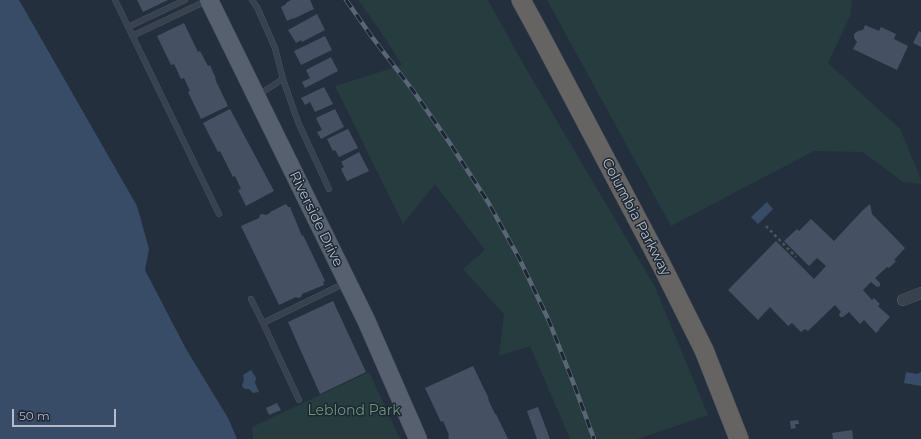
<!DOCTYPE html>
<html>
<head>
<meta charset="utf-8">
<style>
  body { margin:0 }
  #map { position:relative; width:921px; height:439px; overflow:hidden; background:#242f3e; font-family:Montserrat,sans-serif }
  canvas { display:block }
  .scale { position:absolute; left:12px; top:409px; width:104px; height:18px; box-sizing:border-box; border:2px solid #b4bcc9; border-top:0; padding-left:5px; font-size:12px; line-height:14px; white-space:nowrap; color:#b4bcc9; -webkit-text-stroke:3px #1d2633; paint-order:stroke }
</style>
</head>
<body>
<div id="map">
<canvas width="921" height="439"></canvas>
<div class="scale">50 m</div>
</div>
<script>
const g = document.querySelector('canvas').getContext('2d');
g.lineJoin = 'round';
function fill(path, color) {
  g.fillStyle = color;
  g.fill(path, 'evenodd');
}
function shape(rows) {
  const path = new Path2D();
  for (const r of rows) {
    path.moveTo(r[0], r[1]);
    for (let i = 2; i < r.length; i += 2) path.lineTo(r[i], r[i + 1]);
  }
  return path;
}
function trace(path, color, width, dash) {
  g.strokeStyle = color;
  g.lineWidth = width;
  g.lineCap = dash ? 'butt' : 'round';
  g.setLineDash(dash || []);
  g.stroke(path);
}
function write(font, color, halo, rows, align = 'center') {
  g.font = font + ' Montserrat,sans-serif';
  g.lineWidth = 3;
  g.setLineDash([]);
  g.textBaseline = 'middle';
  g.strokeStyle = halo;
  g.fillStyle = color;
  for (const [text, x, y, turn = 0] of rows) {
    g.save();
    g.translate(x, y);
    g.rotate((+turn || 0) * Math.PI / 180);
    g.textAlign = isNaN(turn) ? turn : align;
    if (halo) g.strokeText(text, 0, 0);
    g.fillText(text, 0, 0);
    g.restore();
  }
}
const green = shape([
  [358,0,488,0,521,60,655,287,708,415,638,439,570,439,530,346,499,356,504,314,463,269,485,250,435,184,403,224,335,86,402,65,379,29],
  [547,0,852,0,850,16,828,63,900,129,921,179,921,184,903,182,863,152,814,151,671,226],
  [369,372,400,439,253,439,252,427]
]);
const water = shape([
  [0,0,19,0,137,206,149,249,145,270,186,349,228,418,237,439,0,439],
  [767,202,773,209,758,224,751,217],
  [251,370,256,378,255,383,259,392,253,393,249,389,245,389,242,386,244,379,243,375],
  [906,372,917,374,921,372,921,386,904,383]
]);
const building = shape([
  [137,0,168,0,143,12],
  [291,0,310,0,314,9,293,19,293,18,287,21,281,7,286,4,286,3],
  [317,14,325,30,302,42,301,40,296,43,288,30],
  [184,23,198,52,200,51,208,66,210,65,216,79,215,79,228,106,201,119,188,92,190,91,184,78,181,79,174,64,171,65,157,36],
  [865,25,879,31,881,27,896,34,894,39,908,46,897,70,853,49,857,42,854,38,854,34,858,31,863,30],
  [919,31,921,32,921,47,913,43],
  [325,36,332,50,301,65,294,51],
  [331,57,338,71,305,88,302,82,310,78,306,70],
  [324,87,333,104,315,112,310,102,305,105,301,98],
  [230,109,274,191,246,206,238,190,241,189,235,176,233,177,220,151,218,152,203,123],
  [335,109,344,127,321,139,317,132,322,130,316,118],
  [348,129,358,148,339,157,335,150,333,151,327,139],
  [359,152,369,171,347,181,341,169,344,167,341,162],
  [286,204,288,207,290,207,302,236,303,235,325,281,323,282,324,285,302,294,301,297,298,298,296,297,279,305,241,226,259,218,260,215,262,214,266,215,270,213,270,212],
  [870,204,872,214,905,248,894,260,896,261,889,268,887,267,875,278,880,283,880,286,877,287,871,282,863,290,872,300,874,298,880,304,878,306,890,317,879,329,880,329,876,333,864,320,860,324,849,312,843,317,840,317,839,314,841,312,835,305,808,331,805,329,801,332,792,323,788,326,770,307,758,320,728,290,776,241,814,279,826,266,817,258,809,266,784,241,797,229,799,231,811,219,834,241,862,211],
  [333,301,366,372,320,394,288,322],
  [473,366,489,399,488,399,495,414,496,414,508,439,449,439,448,436,449,435,443,421,441,422,425,388],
  [277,403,281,410,269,415,266,408],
  [538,407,550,439,537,439,527,411],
  [798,420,799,424,795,424,796,428,791,429,790,421],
  [852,430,853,439,833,439,832,433]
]);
const path = shape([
  [766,226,796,257]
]);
const service = shape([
  [115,0,219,214],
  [252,0,257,7,275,48,283,79,298,122,329,189],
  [128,27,185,0],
  [132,36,206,1],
  [258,95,283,79],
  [251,299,263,323,299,400],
  [263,323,345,283]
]);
const minor = shape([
  [903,300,921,293]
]);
const primary = shape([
  [209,0,366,320,418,439]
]);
const trunk = shape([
  [521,0,538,31,662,266,704,350,739,439]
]);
const rail = shape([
  [346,0,372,37,414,92,449,142,488,202,519,258,549,321,575,387,594,439]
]);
const streetNames = [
  ["Columbia Parkway",636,217,62],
  ["Riverside Drive",316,219,64]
];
const parkNames = [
  ["Leblond Park",354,411]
];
fill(green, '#263c3f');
fill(water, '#394c67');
fill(building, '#455162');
trace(service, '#565f6c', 6);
trace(minor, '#565f6c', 12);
trace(primary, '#414a57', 19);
trace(trunk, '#434c59', 20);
trace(path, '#44595c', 2.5, [3, 3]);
trace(service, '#38414e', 5.5);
trace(minor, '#38414e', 11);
trace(primary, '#56606e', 18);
trace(trunk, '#656462', 19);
trace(rail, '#5a6575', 4.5);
trace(rail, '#1d2633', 3, [9]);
write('14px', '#b4bcc9', '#1d2633', streetNames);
write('14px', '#6b9a76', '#1d2633', parkNames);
</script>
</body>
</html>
